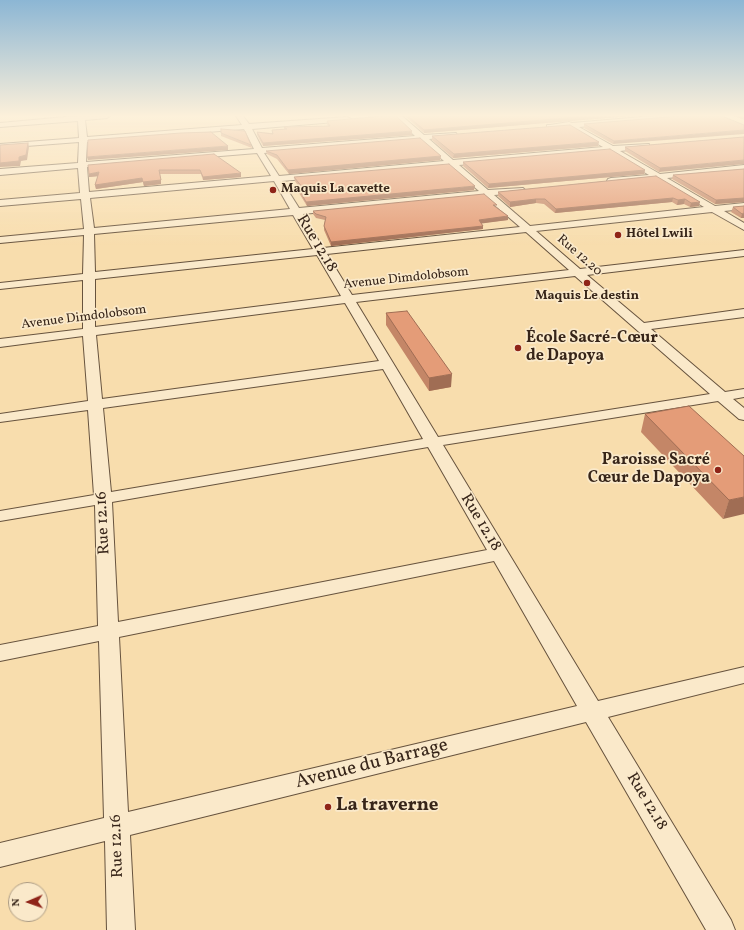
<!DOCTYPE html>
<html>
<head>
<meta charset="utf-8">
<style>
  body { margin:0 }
  #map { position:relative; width:744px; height:930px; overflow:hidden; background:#f8ddad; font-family:Vollkorn,serif }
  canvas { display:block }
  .north { position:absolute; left:8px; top:882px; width:40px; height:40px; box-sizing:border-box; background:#fae9ca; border:1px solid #ac9b83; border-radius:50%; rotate:268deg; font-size:11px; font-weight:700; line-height:16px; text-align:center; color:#372519 }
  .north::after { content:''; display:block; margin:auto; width:14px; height:18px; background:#8f2418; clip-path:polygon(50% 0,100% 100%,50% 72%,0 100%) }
</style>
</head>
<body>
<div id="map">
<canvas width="744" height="930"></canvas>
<div class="north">N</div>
</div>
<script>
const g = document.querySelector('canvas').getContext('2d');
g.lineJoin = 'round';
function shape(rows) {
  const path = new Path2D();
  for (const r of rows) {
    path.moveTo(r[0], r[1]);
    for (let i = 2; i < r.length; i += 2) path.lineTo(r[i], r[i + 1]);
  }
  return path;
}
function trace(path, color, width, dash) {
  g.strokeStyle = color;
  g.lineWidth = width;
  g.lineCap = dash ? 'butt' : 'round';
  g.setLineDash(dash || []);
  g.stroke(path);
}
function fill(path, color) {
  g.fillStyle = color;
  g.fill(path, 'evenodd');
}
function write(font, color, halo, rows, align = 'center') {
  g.font = font + ' Vollkorn,serif';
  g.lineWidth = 3.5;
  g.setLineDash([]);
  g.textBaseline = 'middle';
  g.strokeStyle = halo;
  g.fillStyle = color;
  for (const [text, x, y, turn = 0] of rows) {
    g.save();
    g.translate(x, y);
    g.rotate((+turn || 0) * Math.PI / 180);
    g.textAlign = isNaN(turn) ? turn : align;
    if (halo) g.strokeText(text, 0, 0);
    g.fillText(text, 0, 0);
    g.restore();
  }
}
const minor = shape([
  [77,116,110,116,107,118,85,120,87,137,242,125,236,116,243,116,249,124,347,117,351,119,347,121,252,129,262,148,415,136,394,116,402,116,424,135,456,133,457,135,453,137,429,139,453,160,603,147,570,128,547,129,547,125,550,125,569,122,572,123,653,116,685,116,682,118,579,127,613,146,649,144,649,148,646,148,620,151,660,174,744,165,744,171,667,178,715,206,744,203,744,209,724,211,744,223,744,230,712,212,536,231,580,269,744,250,744,256,587,275,644,323,744,309,744,317,651,329,725,392,744,389,744,397,733,399,744,408,744,420,739,419,718,401,443,445,598,701,744,667,744,683,608,717,731,920,735,930,706,930,586,722,130,835,135,930,107,930,105,841,0,867,0,843,104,818,99,641,0,661,0,645,98,626,95,505,0,521,0,511,94,495,88,410,0,422,0,414,88,401,83,336,0,347,0,339,83,329,83,280,0,289,0,283,83,274,84,235,0,243,0,237,84,229,81,199,0,206,0,200,80,193,78,168,0,175,0,169,78,163,79,142,0,148,0,144,79,138,78,121,0,127,0,123,77,116],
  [244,129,254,149,86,162,87,142,244,129],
  [420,140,444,161,279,176,264,153,420,140],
  [610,152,649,175,611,178,608,179,607,181,608,183,656,179,704,207,530,226,494,195,520,193,525,190,523,188,488,190,459,165,610,152],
  [257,153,271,176,89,192,87,167,257,153],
  [450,166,479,191,299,208,282,181,450,166],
  [274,181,290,209,94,228,90,198,274,181],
  [484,196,520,227,323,248,303,214,484,196],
  [293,215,313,249,95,272,94,234,293,215],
  [526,232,569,270,352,295,327,254,526,232],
  [317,255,341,296,95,327,95,279,317,255],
  [575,276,710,394,438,437,356,302,575,276],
  [345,303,379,361,102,399,96,335,345,303],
  [383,369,423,439,111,492,103,408,383,369],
  [428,447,487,550,118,622,112,502,428,447],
  [494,561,577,706,128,812,119,637,494,561]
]);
const wall = shape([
  [405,116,631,116,424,133],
  [680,116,613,144,584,128,584,124],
  [734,116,744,116,744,120],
  [327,121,412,135,263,146,257,135,257,132,272,133,272,130,284,129,284,127,328,126,327,124],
  [221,133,251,145,252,148,221,136],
  [432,136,598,146,453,158,432,140],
  [744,137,659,172,625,151,625,147],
  [266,151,441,156,440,160,289,174,277,159,267,154],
  [214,154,241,177,203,180,201,174,160,174,161,184,144,186,143,182,96,189,95,185,98,176,89,177,89,174],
  [463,162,645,170,644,174,488,188,463,166],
  [744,169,744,202,715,204,672,179,673,175],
  [656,176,699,206,690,207,684,204,677,205,672,202,555,213,544,204,536,203,510,207,498,196,498,192],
  [294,177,474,190,307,206,299,193,299,189,300,189,295,181],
  [744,206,744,218,741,218,731,212,733,207],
  [496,208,508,220,481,223,483,226,483,229,331,246,324,230,324,226,325,220,316,218,313,214,313,211],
  [386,313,451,387,429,391,386,325],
  [645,414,744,456,723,519,641,432]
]);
const shadedWall = shape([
  [589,116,631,116,424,133,424,130],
  [744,130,744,134,613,144,614,141],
  [412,131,412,135,263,146,263,143],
  [599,142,598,146,453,158,454,154],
  [28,143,29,147,27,160,21,161,20,166,0,167,0,163],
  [228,146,228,150,88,160,87,157],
  [441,156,440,160,289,174,288,170],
  [744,160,744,164,659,172,660,168],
  [645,170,644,174,488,188,489,184],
  [99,172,100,176,89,177,89,174],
  [241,173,241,177,203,180,203,177],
  [142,178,143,182,96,189,95,185],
  [161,180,161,184,144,186,143,182],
  [475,186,474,190,307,206,306,202],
  [673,198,672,202,555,213,556,209],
  [744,198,744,202,715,204,716,200],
  [536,199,536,203,510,207,510,202],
  [685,199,684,204,677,205,678,200],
  [700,202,699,206,690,207,691,203],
  [744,213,744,218,741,218,742,214],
  [508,216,508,220,478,224,479,220],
  [483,226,483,229,331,246,331,242],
  [452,374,451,387,429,391,429,378],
  [744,497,744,514,723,519,729,500]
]);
const building = shape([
  [384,116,396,116,412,131,263,143,257,132,273,134,272,130,287,129,284,127,330,126,327,121,384,116],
  [408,116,589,116,424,130,408,116],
  [680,116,722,116,744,125,744,130,614,141,584,124,680,116],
  [570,125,599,142,454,154,432,136,570,125],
  [221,129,245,131,251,145,221,133,221,129],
  [211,132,228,146,87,157,88,140,181,133,211,132],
  [744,137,744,160,660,168,625,147,744,137],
  [420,138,441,156,288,170,277,155,266,151,420,138],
  [28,143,26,155,19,157,19,161,0,163,0,145,28,143],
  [610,149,645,170,489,184,463,162,610,149],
  [214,154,241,173,203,177,200,170,159,170,161,180,143,182,142,178,95,185,99,172,89,174,88,165,214,154],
  [449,164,475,186,306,202,299,189,303,188,294,177,449,164],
  [744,169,744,198,716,200,673,175,744,169],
  [656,176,700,202,691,203,685,199,678,200,673,198,556,209,545,199,536,199,510,202,498,192,656,176],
  [484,194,497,205,493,205,508,216,479,220,483,226,331,242,324,226,326,217,316,214,313,211,484,194],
  [744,206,744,213,742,214,733,207,744,206],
  [407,311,452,374,429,378,386,313,407,311],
  [689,406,744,456,744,497,729,500,645,414,689,406]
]);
const markers = [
  [273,190,4,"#8f2418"],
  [618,235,4,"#8f2418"],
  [587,283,4,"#8f2418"],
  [518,348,4,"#8f2418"],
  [718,470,4,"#8f2418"],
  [328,807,4,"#8f2418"]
];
const farPoinames = [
  ["Maquis La cavette",281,190],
  ["Hôtel Lwili",626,235],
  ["Maquis Le destin",587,297,"center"]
];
const farStreetnames = [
  ["Rue 12.20",579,256,41],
  ["Avenue Dimdolobsom",406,279,-6],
  ["Avenue Dimdolobsom",84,318,-7]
];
const streetNames = [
  ["Rue 12.18",316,244,59],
  ["Rue 12.16",104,523,-93],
  ["Rue 12.18",480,523,59],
  ["Rue 12.18",646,802,59],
  ["Rue 12.16",118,846,-92]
];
const poiNames = [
  ["École Sacré-Cœur",526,339],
  ["de Dapoya",526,357],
  ["Paroisse Sacré",710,461,"right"],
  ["Cœur de Dapoya",710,479,"right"]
];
const nearStreetnames = [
  ["Avenue du Barrage",372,765,-14]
];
const nearPoinames = [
  ["La traverne",336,807]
];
trace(minor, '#67533e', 2);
fill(minor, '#fae9ca');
fill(wall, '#c48667');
fill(shadedWall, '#a06d54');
fill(building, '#e49c78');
trace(building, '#a06d54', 1);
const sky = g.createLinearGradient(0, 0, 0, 246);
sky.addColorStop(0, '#8cb6d4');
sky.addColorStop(0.47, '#fcf0da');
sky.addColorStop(1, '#fcf0da00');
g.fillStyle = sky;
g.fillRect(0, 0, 744, 246);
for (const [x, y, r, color] of markers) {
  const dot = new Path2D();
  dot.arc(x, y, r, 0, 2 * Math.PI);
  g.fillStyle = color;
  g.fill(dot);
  trace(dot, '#fae9ca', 1.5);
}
write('bold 13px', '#372519', '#fae9ca', farPoinames, 'left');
write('13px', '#372519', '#fae9ca', farStreetnames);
write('16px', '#372519', '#fae9ca', streetNames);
write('bold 16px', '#372519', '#fae9ca', poiNames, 'left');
write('19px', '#372519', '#fae9ca', nearStreetnames);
write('bold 19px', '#372519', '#fae9ca', nearPoinames, 'left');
</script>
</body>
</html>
